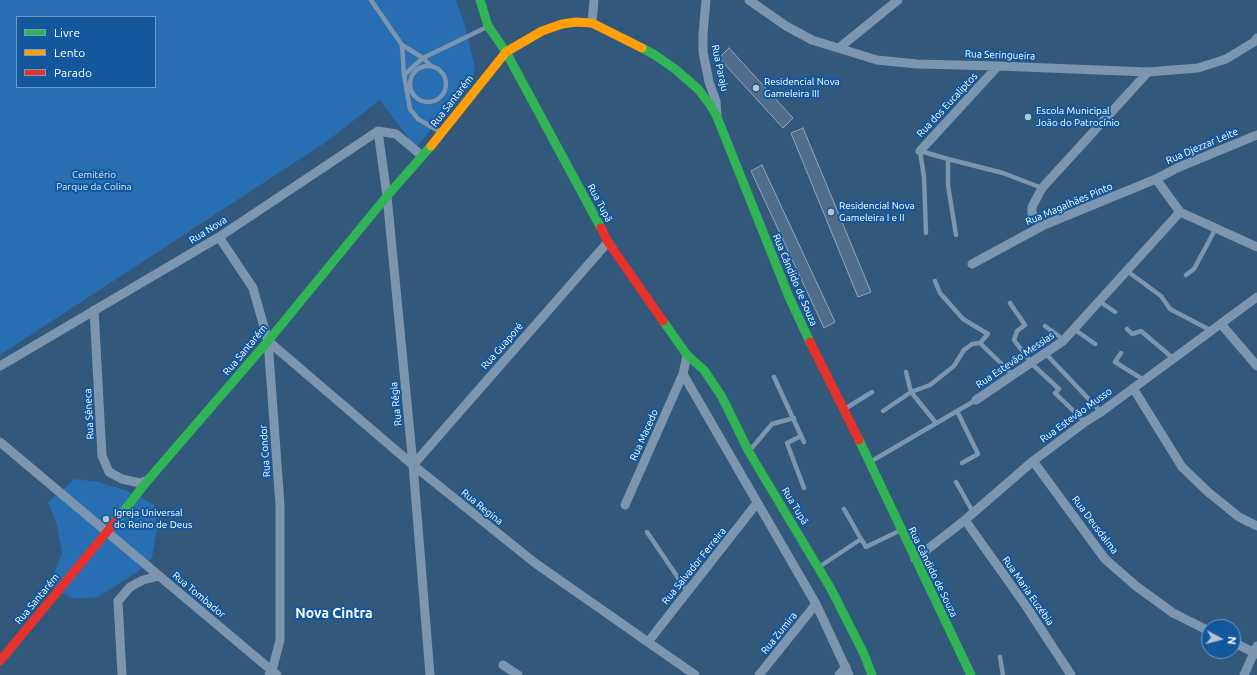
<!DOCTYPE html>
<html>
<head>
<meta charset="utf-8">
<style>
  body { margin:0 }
  #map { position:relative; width:1257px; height:675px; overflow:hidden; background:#32587c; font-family:Ubuntu,sans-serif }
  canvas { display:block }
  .legend { position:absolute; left:16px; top:16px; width:140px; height:72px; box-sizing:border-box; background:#13589c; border:1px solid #719bc4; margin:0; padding:5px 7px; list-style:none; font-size:12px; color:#fff }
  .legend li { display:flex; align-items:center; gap:8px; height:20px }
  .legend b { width:20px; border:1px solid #719bc4 }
  .north { position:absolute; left:1201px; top:619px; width:40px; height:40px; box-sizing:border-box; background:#13589c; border:1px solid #719bc4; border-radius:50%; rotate:97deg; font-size:11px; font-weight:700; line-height:16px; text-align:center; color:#fff }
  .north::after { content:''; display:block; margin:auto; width:14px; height:18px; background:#b7c5d1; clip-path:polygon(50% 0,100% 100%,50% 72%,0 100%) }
</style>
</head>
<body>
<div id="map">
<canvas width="1257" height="675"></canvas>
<ul class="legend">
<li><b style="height:5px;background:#30b455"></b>Livre</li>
<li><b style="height:5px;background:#ff9f0a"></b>Lento</li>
<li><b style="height:5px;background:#e5322d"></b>Parado</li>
</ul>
<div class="north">N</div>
</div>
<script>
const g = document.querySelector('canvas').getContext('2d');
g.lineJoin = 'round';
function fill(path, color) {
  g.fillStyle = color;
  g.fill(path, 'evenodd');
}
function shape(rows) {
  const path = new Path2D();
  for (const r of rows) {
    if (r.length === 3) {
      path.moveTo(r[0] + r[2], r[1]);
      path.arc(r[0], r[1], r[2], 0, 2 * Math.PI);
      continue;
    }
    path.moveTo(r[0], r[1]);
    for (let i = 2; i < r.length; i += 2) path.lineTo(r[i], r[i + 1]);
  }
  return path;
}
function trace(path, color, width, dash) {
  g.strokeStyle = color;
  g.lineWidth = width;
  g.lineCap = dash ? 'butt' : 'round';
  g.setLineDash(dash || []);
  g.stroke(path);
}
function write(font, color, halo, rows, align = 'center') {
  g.font = font + ' Ubuntu,sans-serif';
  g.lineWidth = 4;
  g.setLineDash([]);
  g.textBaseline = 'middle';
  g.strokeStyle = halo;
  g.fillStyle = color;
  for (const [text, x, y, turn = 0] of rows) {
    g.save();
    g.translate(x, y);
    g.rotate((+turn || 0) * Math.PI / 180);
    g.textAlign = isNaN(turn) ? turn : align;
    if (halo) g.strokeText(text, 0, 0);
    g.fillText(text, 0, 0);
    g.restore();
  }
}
const green = shape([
  [0,0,456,0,465,26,475,68,472,80,418,145,413,144,380,100,326,142,0,355],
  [17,17,155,17,155,87,17,87],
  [75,479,98,482,125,490,154,505,157,528,152,558,139,571,98,597,75,599,45,585,55,571,62,553,57,525,48,502]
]);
const building = shape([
  [729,48,793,118,783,128,719,58,729,48],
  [803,128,871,292,858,297,791,133,803,128],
  [762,165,835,322,824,328,751,171,762,165]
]);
const lane = shape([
  [371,0,402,45],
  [430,65,423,58,402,45,404,75,410,109,418,119,442,133],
  [428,84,18],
  [405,76,404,75,423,58,487,27],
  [948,159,948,185,956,235],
  [926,233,924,177,920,151,948,159,1003,173,1042,188],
  [1127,271,1161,296,1170,309,1212,331],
  [1186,275,1194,269,1216,228],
  [935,281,940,293,963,319,988,334,980,343],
  [1099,301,1115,312],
  [1010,303,1025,325,1017,331,1014,340,1033,365,1059,389,1055,393,1085,422],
  [1045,326,1064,340],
  [1074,329,1095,344],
  [1127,329,1132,334,1141,331,1174,359],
  [1045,353,1101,412],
  [1121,353,1115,362,1144,380],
  [906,372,911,392,936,423],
  [774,377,804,442],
  [843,410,872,392],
  [883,411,911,392,930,385,954,366,964,350,972,344,980,343,1013,375],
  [957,411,978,454,962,463],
  [801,436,787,443,804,488],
  [750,450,772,424,794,418],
  [870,462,976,400],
  [956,482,973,512],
  [844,509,861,539],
  [647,532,687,591],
  [819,567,861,539,866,547,901,530],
  [1000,657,1003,675]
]);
const street = shape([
  [706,0,703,34,703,52,709,82,716,101,717,115],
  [749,0,786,26,812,40,877,60,917,64,998,66,1148,72,1198,68,1226,59,1254,42,1257,38],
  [592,23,594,0],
  [839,48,898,0],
  [378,131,387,196,413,465,430,675],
  [920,151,998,66],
  [1156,179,1180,212,1257,247],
  [1044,225,1032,214,1032,207,1042,188,1148,72],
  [219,237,253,288,268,341,280,505,280,640,272,671,269,675],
  [972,264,1044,225,1156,179,1177,168,1257,135],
  [94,310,102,456,109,472,122,479,140,483,148,480],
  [1221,324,1257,366],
  [268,341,413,465,535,563,695,675],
  [687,355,683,374,816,604,849,675],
  [0,366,219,237,378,131,396,134,421,155],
  [1133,388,1182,467,1208,492,1239,517,1257,526],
  [976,400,1063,341,1180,212],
  [0,442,277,675],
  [1033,461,1105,559,1136,586,1173,613,1209,631],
  [413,465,608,242],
  [625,505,683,374],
  [965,520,1026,606,1071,675],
  [915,559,965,520,1033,461,1085,422,1101,412,1257,297],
  [648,642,757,503],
  [1233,642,1257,654],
  [503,665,518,675],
  [122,675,118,601,130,587,143,580,159,576],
  [759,675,816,604],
  [839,675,846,667],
  [1244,675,1257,646]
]);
const fast = shape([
  [480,0,488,26,506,52,601,228],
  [642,48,655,55,675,69,698,89,711,106,717,117,789,297,810,342],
  [663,321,687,355,704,370,722,397,749,452,831,589,864,654,872,675],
  [859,440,971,675],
  [116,521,148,480,268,341,387,196,431,146]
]);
const slow = shape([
  [431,146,506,52,542,31,562,24,576,22,592,23,642,48]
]);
const jam = shape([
  [601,228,608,242,663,321],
  [810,342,859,440],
  [0,661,116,521]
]);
const markers = [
  [756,88,4,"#b7c5d1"],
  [1028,117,4,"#b7c5d1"],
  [831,212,4,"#b7c5d1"],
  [106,519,4,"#b7c5d1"]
];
const streetNames = [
  ["Rua Seringueira",1000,55,2],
  ["Rua Paraju",720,68,78],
  ["Rua Santarém",452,101,-52],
  ["Rua dos Eucaliptos",947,105,-47],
  ["Rua Djezzar Leite",1202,146,-23],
  ["Rua Tupã",600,203,62],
  ["Rua Magalhães Pinto",1069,204,-23],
  ["Rua Nova",208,230,-32],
  ["Rua Cândido de Souza",795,280,67],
  ["Rua Guaporé",502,346,-49],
  ["Rua Santarém",245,350,-50],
  ["Rua Estevão Messias",1015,360,-34],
  ["Rua Régia",396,404,-96],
  ["Rua Sêneca",89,414,-93],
  ["Rua Estevão Musso",1076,415,-36],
  ["Rua Macedo",644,435,-66],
  ["Rua Condor",265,451,-94],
  ["Rua Tupã",795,506,59],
  ["Rua Regina",482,507,39],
  ["Rua Deusdalma",1095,525,53],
  ["Rua Salvador Ferreira",694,566,-51],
  ["Rua Cândido de Souza",933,572,64],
  ["Rua Maria Euzébia",1028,591,55],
  ["Rua Tombador",199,595,40],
  ["Rua Santarém",37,599,-50],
  ["Rua Zumira",779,633,-51]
];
const poiNames = [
  ["Residencial Nova",764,82],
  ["Gameleira III",764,94],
  ["Escola Municipal",1036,111],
  ["João do Patrocínio",1036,123],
  ["Residencial Nova",839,206],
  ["Gameleira I e II",839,218],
  ["Igreja Universal",114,513],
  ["do Reino de Deus",114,525]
];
const parkNames = [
  ["Cemitério",94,175],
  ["Parque da Colina",94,187]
];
const districtNames = [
  ["Nova Cintra",334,613]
];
fill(green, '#286eb2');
fill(building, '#506e8b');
trace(building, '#91a7bb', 1);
trace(lane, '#7d96af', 4.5);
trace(street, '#7d96af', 9);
trace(fast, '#30b455', 9);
trace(slow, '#ff9f0a', 9);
trace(jam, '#e5322d', 9);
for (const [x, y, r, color] of markers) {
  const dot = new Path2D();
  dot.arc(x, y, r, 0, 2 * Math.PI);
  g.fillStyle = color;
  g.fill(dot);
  trace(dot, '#13589c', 1.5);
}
write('10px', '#fff', '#13589c', streetNames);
write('10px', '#fff', '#13589c', poiNames, 'left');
write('10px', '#d1e8fd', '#13589c', parkNames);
write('bold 14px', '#fff', '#13589c', districtNames);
</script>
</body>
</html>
